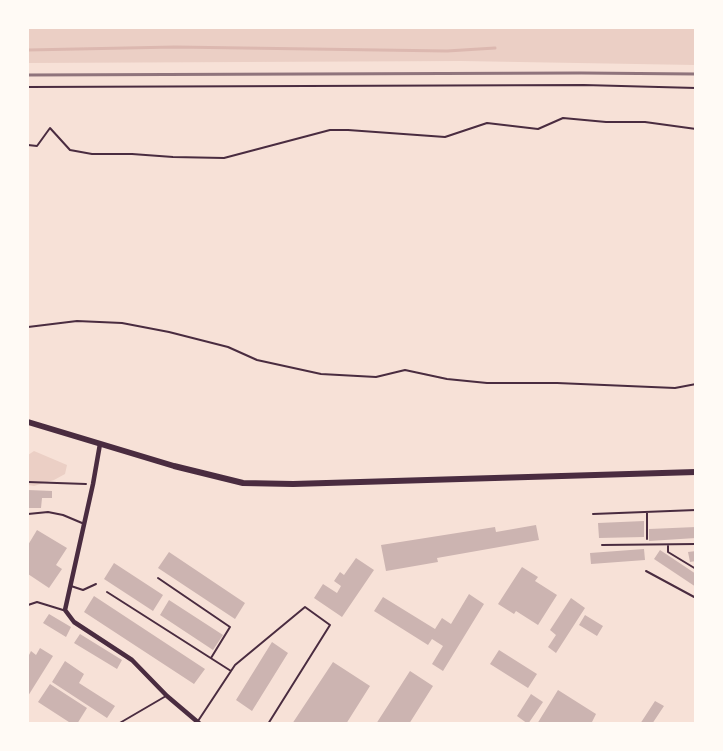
<!DOCTYPE html>
<html>
<head>
<meta charset="utf-8">
<style>
  body { margin:0 }
  #map { position:relative; width:723px; height:751px; overflow:hidden; background:#f7e1d7; font-family:"Crimson Pro",serif }
  canvas { display:block }
  .frame { position:absolute; inset:0; border:29px solid #fffaf5; pointer-events:none }
</style>
</head>
<body>
<div id="map">
<canvas width="723" height="751"></canvas>
<div class="frame"></div>
</div>
<script>
const g = document.querySelector('canvas').getContext('2d');
g.lineJoin = 'round';
function fill(path, color) {
  g.fillStyle = color;
  g.fill(path, 'evenodd');
}
function shape(rows) {
  const path = new Path2D();
  for (const r of rows) {
    path.moveTo(r[0], r[1]);
    for (let i = 2; i < r.length; i += 2) path.lineTo(r[i], r[i + 1]);
  }
  return path;
}
function trace(path, color, width, dash) {
  g.strokeStyle = color;
  g.lineWidth = width;
  g.lineCap = dash ? 'butt' : 'round';
  g.setLineDash(dash || []);
  g.stroke(path);
}
const green = shape([
  [28,28,695,28,695,65,461,61,28,63],
  [34,451,67,465,65,474,54,480,34,486,28,485,28,455]
]);
const stream = shape([
  [28,50,175,47,447,51,495,48]
]);
const building = shape([
  [28,490,52,491,52,498,42,498,41,508,28,508],
  [644,521,644,537,599,538,598,523],
  [536,525,539,540,437,558,438,562,386,571,381,545,495,527,496,532],
  [696,527,696,538,649,541,649,529],
  [37,530,67,548,56,565,62,569,49,588,28,574,28,545],
  [644,549,645,560,591,564,590,553],
  [660,550,696,574,696,587,654,559],
  [696,551,696,561,690,562,688,552],
  [169,552,245,603,235,619,158,568],
  [356,558,374,570,342,617,314,598,323,584,337,593,341,586,334,581,340,572,344,575],
  [114,563,163,595,153,611,104,579],
  [522,567,538,577,535,581,557,595,538,625,516,611,514,614,498,604],
  [469,594,484,604,443,671,432,664,443,646,432,639,428,645,374,611,383,597,435,629,442,618,451,624],
  [94,596,205,669,194,684,84,612],
  [571,598,585,608,556,653,548,647,556,635,550,630],
  [169,600,223,635,213,650,160,615],
  [49,614,71,627,66,637,43,623],
  [585,615,603,626,597,636,579,625],
  [80,634,122,660,117,669,74,643],
  [272,642,288,653,252,711,236,700],
  [40,648,53,656,28,696,28,657,31,651,36,655],
  [499,650,537,674,528,688,490,664],
  [65,661,84,674,79,683,115,706,107,718,52,682],
  [333,662,370,686,346,724,292,724],
  [410,671,433,686,409,724,376,724],
  [50,684,87,708,77,724,72,724,38,702],
  [558,690,596,714,591,724,537,724],
  [531,694,543,702,528,724,517,716],
  [655,701,664,706,652,724,640,724]
]);
const path = shape([
  [28,87,584,85,696,88],
  [28,145,37,146,50,128,70,150,92,154,132,154,173,157,224,158,330,130,348,130,445,137,487,123,538,129,563,118,606,122,645,122,696,129],
  [28,482,86,484],
  [593,514,696,510],
  [647,539,647,512]
]);
const service = shape([
  [28,327,77,321,122,323,169,332,228,347,257,360,321,374,376,377,405,370,447,379,487,383,557,383,675,388,696,384],
  [28,514,48,512,63,515,82,523],
  [602,545,696,544],
  [668,545,668,552,696,569],
  [646,571,696,598],
  [158,578,230,627,211,658],
  [71,586,83,590,96,584],
  [107,592,231,671],
  [28,605,37,602,63,610],
  [198,721,235,665,305,607,330,625,268,724],
  [118,724,166,696]
]);
const minor = shape([
  [100,444,93,484,65,610,74,622,132,660,167,696,200,724]
]);
const secondary = shape([
  [28,422,174,466,243,483,293,484,696,472]
]);
const rail = shape([
  [28,75,581,73,696,74]
]);
fill(green, '#ebcfc5');
trace(stream, '#dcb8b0', 3);
fill(building, '#ccb4b1');
trace(path, '#4a2c40', 2);
trace(service, '#4a2c40', 2);
trace(minor, '#4a2c40', 4.5);
trace(secondary, '#4a2c40', 6);
trace(rail, '#8f747c', 3);
</script>
</body>
</html>
